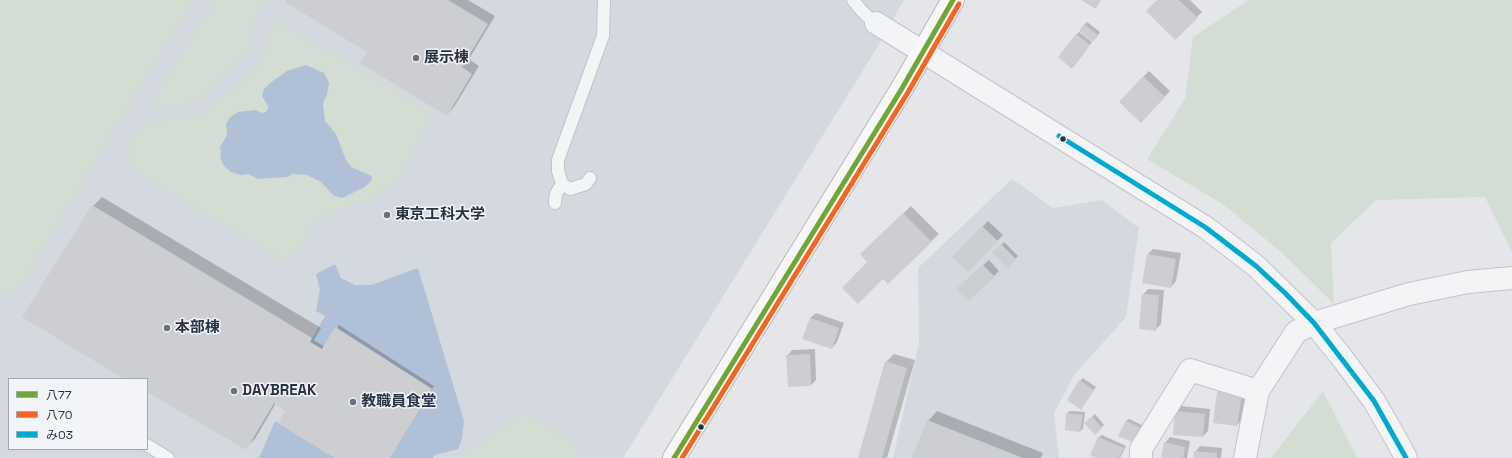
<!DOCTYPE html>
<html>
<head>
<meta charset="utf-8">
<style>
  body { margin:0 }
  #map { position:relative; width:1512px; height:458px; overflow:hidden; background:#e4e6e9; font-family:"Space Grotesk","Noto Sans JP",sans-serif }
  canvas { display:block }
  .legend { position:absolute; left:8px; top:378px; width:140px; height:72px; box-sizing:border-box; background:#f2f4f8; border:1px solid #a1a6b0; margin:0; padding:5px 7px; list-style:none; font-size:12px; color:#283245 }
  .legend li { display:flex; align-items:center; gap:8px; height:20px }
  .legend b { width:20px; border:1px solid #a1a6b0 }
</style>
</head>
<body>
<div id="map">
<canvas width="1512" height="458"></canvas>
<ul class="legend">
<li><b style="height:5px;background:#70a637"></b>八77</li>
<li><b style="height:5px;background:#f26522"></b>八70</li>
<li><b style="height:5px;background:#00a9ce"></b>み03</li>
</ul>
</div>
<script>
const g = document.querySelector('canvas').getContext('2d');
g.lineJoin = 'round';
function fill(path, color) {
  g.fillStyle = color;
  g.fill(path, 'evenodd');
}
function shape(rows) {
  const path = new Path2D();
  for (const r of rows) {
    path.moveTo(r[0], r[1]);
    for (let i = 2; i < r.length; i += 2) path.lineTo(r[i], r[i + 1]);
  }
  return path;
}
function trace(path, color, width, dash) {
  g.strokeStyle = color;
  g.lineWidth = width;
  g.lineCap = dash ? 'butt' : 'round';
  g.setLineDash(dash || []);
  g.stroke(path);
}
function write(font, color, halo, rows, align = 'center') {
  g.font = font + ' "Space Grotesk","Noto Sans JP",sans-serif';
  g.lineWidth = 3;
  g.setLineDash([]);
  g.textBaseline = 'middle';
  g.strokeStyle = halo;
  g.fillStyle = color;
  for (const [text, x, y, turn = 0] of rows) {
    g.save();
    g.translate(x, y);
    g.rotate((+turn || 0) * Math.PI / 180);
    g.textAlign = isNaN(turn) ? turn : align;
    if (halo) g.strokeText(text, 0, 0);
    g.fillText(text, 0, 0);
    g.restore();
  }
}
const built = shape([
  [0,0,904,0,875,51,623,458,0,458],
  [9,379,147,379,147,449,9,449],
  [1012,179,1053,208,1102,200,1139,228,1126,317,1075,374,1054,413,1059,458,893,458,919,343,918,268]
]);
const green = shape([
  [0,0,193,0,14,296,0,288],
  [214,0,264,0,257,11,246,54,196,101,148,109],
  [1249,0,1512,0,1512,252,1485,197,1376,200,1331,243,1334,304,1279,250,1221,203,1147,159,1185,99,1193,37],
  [276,20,431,111,402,175,371,200,327,214,312,224,307,244,282,260,133,170,126,150,143,124,204,114,260,65],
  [1323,391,1357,458,1271,458],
  [525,412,581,448,575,458,463,458,468,449]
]);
const water = shape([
  [306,65,324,73,329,83,327,95,323,103,325,121,336,134,346,160,351,167,372,176,371,181,365,187,342,198,334,196,321,182,307,175,293,174,287,177,258,179,248,174,241,175,231,172,224,166,220,158,221,154,220,147,226,137,227,132,226,124,230,117,238,112,256,110,262,113,266,112,268,109,268,106,262,96,264,89,270,83,287,71],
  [335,264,341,278,355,285,371,285,418,268,464,421,462,439,458,449,435,455,433,458,390,458,432,389,336,327,322,349,310,342,325,316,316,311,320,290,316,274],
  [275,421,335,458,259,458]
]);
const shadow = shape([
  [287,0,468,0,495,16,469,59,479,66,454,107,447,115,368,51],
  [1158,0,1190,0,1202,12,1175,39],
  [1087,22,1100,32,1096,38,1084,25],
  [1079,32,1092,42,1075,65,1076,35],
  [1149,71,1170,91,1146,116,1143,77],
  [102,197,321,328,314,340,325,347,339,325,434,386,390,458,337,458,286,410,276,403,255,439,245,448,147,390,147,379,128,379,93,206],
  [911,206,939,234,888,283,861,254],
  [988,221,1003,235,968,271,954,257],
  [1004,242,1018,256,1008,266,994,253],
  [1153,249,1181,253,1176,281,1171,287,1148,254],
  [989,260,999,271,994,276,963,283],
  [1148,289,1164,290,1161,324,1155,330,1143,295],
  [816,313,844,323,837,342,832,348,810,318],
  [815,349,816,380,811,385,787,356,792,350],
  [894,354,915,360,887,458,859,458,886,362],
  [1083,378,1096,387,1081,409,1080,381],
  [1223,387,1246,395,1221,391,1221,393,1246,397,1242,420,1237,425,1218,392],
  [1181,406,1210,409,1208,431,1203,436,1176,412],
  [937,411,1043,453,1041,458,913,458,928,421],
  [1070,411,1085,412,1083,429,1080,431,1067,413],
  [1095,414,1104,425,1095,433,1086,423],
  [1129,419,1144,426,1135,442,1126,421],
  [1102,435,1126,446,1120,458,1099,458,1092,455,1099,437],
  [1170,437,1190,441,1187,458,1162,458,1165,443],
  [1200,446,1222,448,1221,458,1194,458,1195,452]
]);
const building = shape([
  [286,0,448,0,488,24,462,67,472,74,447,116,360,63,367,52,285,2],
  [1081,0,1101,0,1096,9],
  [1157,0,1179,0,1198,18,1175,40,1146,11],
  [1084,24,1098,35,1093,42,1079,31],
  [1076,34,1090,45,1072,69,1058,57],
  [1143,76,1165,97,1141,123,1119,102],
  [92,205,312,338,310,342,322,349,335,327,432,389,390,458,335,458,278,423,285,411,274,403,246,450,147,392,147,379,124,379,22,317],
  [903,213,932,242,888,284,883,279,858,304,842,288,867,262,860,254],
  [982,226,998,241,968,272,952,257],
  [1001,244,1016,259,1008,268,992,253],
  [1147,254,1176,259,1171,288,1142,283],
  [983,265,995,277,968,301,956,289],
  [1142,294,1159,295,1156,331,1139,329],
  [810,318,839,328,832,349,802,339],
  [810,354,811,386,788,387,786,355],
  [885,361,907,368,882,458,858,458],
  [1079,380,1094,390,1081,410,1067,400],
  [1217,392,1242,395,1237,426,1213,423],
  [1175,411,1205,414,1203,437,1173,435],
  [1066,413,1083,415,1080,432,1065,430],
  [1092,416,1102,428,1095,435,1084,423],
  [927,420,1023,458,912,458],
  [1126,421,1142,428,1135,443,1118,436],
  [1098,437,1124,448,1119,458,1097,458,1090,455],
  [1164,442,1185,447,1183,458,1161,458],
  [1194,451,1217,453,1217,458,1193,458]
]);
const service = shape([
  [853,0,860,9,872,21,876,23],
  [590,178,586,184,570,189,562,184,558,171,558,160,603,36,604,0],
  [555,203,556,194,562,184],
  [147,445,168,458]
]);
const minor = shape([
  [876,23,923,52],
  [1141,458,1141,449,1190,370,1258,391],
  [1245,458,1258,391,1296,332,1314,323,1409,294,1468,282,1512,278]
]);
const tertiary = shape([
  [923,52,1205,227,1256,266,1314,323,1343,359,1374,401,1396,439,1406,458]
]);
const trunk = shape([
  [674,458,901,90,953,0]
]);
const bus1 = shape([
  [674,458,901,90,953,0]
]);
const bus2 = shape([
  [682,458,907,94,959,4]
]);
const bus3 = shape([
  [1059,136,1205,227,1256,266,1285,293,1314,323,1374,401,1406,458]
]);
const markers = [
  [416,58,4,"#6a717e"],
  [1063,139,3.5,"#283245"],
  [387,215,4,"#6a717e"],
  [167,328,4,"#6a717e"],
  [234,391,4,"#6a717e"],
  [353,402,4,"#6a717e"],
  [701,427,3.5,"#283245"]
];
const poiNames = [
  ["展示棟",424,58],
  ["東京工科大学",395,215],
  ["本部棟",175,328],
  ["DAYBREAK",242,391],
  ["教職員食堂",361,402]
];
fill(built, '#d4d9e0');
fill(green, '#d4ddd4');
fill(water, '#b0c1d7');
fill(shadow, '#0003');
fill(building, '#ccced2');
trace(service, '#c2c4c7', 14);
trace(minor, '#c2c4c7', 24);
trace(tertiary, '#c2c4c7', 24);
trace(trunk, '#b6b9be', 24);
trace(service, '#f3f4f6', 12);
trace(minor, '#f3f4f6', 22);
trace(tertiary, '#f3f4f6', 22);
trace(trunk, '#f7f7f7', 22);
trace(bus1, '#70a637', 5);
trace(bus2, '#f26522', 5);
trace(bus3, '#00a9ce', 5);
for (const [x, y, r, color] of markers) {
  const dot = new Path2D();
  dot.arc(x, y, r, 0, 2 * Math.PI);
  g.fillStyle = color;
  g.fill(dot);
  trace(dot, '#f2f4f8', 1.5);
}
write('bold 15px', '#283245', '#f2f4f8', poiNames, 'left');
</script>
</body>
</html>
